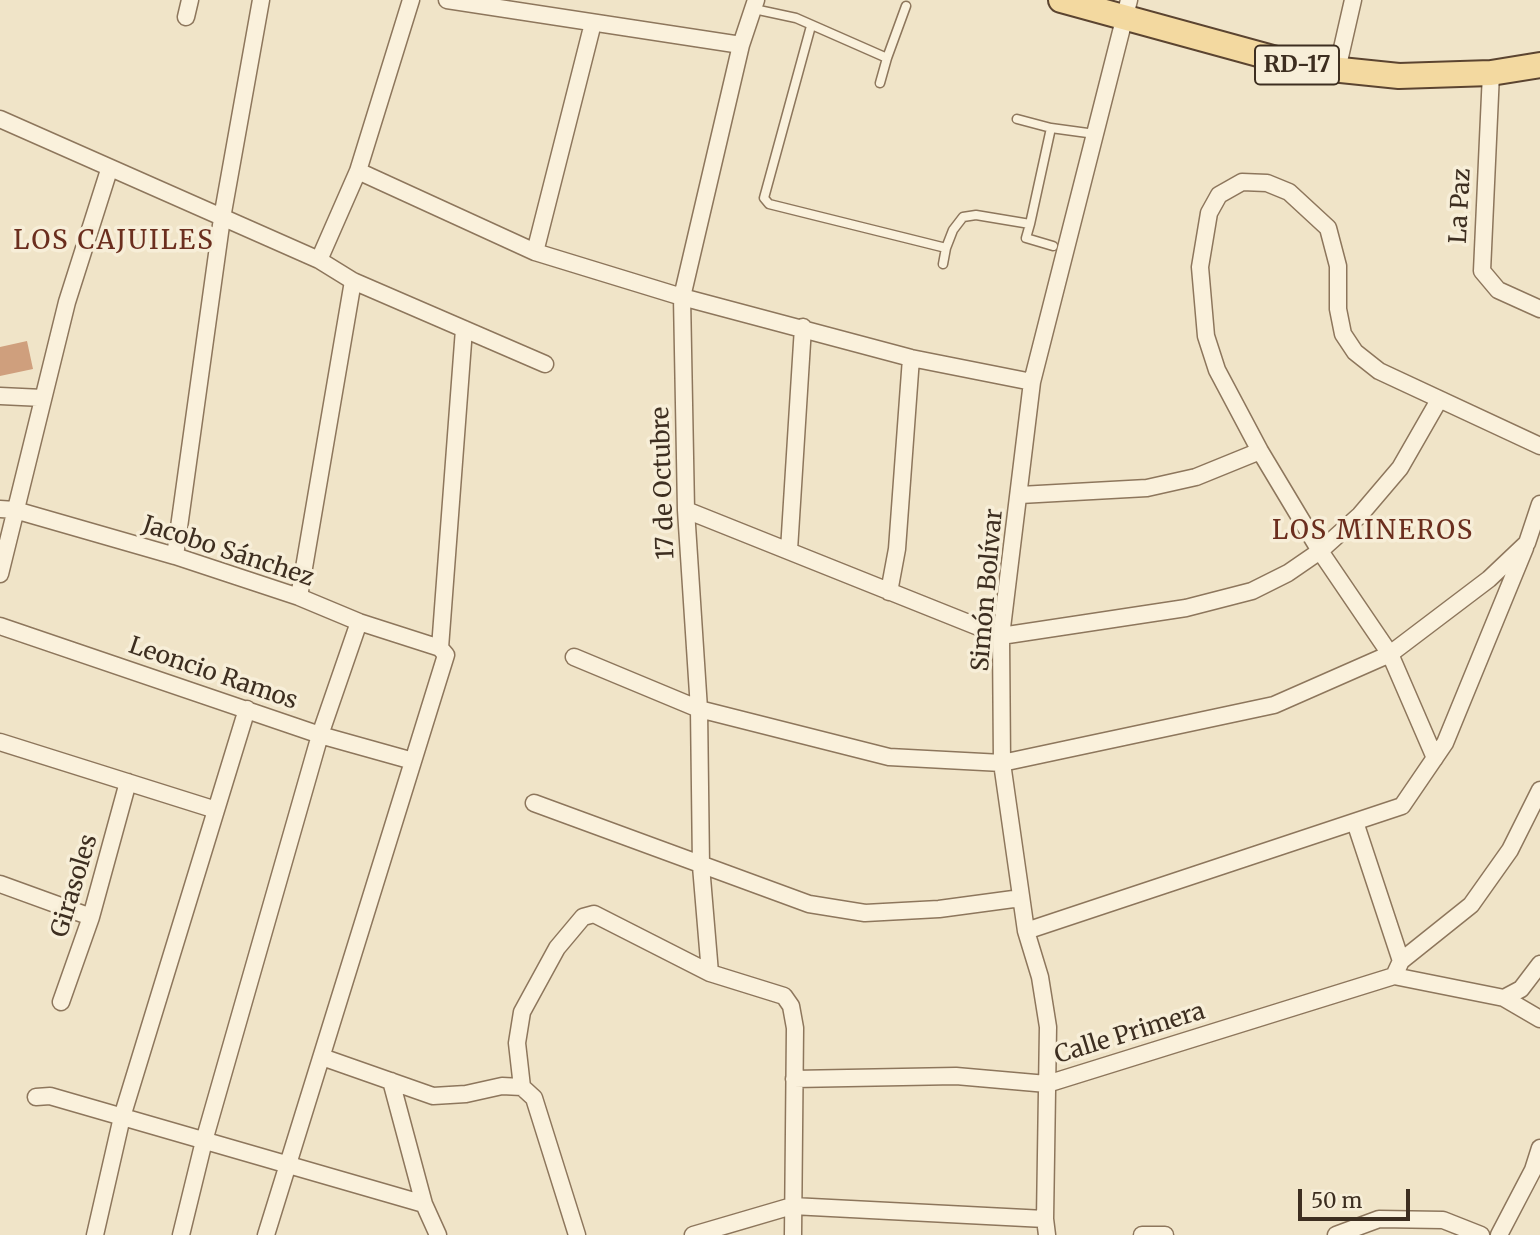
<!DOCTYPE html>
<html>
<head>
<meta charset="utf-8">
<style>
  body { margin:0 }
  #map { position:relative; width:1540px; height:1235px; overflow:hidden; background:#f0e4c8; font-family:Merriweather,serif }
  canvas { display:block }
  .scale { position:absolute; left:1298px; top:1189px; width:112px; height:32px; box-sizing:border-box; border:4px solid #3d2e20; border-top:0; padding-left:9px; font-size:21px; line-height:24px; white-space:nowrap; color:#3d2e20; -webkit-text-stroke:5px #f7eed8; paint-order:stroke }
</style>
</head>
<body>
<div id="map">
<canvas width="1540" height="1235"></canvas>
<div class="scale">50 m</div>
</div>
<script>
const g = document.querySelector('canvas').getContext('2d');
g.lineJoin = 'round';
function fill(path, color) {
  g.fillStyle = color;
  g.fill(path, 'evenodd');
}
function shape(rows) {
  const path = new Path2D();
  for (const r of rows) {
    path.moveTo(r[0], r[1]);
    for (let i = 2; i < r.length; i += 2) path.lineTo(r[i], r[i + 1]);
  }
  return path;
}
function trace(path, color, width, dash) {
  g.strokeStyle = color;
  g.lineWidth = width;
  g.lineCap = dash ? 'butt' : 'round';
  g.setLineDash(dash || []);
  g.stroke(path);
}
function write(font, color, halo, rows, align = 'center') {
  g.font = font + ' Merriweather,serif';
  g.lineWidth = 7;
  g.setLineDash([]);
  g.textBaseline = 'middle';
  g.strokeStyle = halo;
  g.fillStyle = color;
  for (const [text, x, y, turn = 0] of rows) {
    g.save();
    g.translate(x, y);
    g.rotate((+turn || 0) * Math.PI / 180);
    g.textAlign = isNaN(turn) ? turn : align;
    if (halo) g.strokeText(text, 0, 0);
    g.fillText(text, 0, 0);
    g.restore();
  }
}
const building = shape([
  [27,341,33,369,0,376,0,347]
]);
const lane = shape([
  [754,9,796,18,887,58,880,83],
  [811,26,764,198,769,204,946,248,953,230,963,217,976,215,1030,224,1051,128,1095,134],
  [887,58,906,6],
  [1017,119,1051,128],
  [1030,224,1026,238,1053,246],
  [943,264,946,248]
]);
const street = shape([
  [447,0,741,45],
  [186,17,190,0],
  [1337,70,1353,0],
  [1491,73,1482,271,1498,290,1540,309],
  [0,119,319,260,353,281,545,364],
  [358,171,535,252,682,297,911,358,1032,382],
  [535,252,593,23],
  [319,260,358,171,411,0],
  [0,396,43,398],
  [1020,495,1147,488,1196,477,1260,451],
  [0,509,15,510,175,556,299,597,359,622,440,648],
  [686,510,1001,636,1186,608,1252,591,1288,573,1320,551,1360,515,1400,468,1439,400],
  [789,550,803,327],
  [175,556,222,218,261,0],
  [0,574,67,302,109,170],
  [889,592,897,549,911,358],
  [299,597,353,281],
  [0,626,320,735,413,761],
  [574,657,699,709,889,757,1002,763,1274,705,1390,654,1489,579,1527,543,1540,504],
  [0,742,216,810],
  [1435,758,1390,654,1320,551,1260,451,1217,370,1206,336,1200,267,1209,213,1219,195,1242,182,1267,183,1289,192,1328,228,1338,266,1338,309,1343,334,1355,352,1379,371,1540,446],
  [534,803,809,904,865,913,939,909,1021,898],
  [1355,822,1401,961],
  [0,884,91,917],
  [1026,931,1402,806,1445,743,1525,548],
  [710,973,701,866,699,709,686,510,682,297,741,45,756,0],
  [1394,976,1504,998,1521,989,1540,964],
  [1504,998,1540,1019],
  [61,1002,91,917,128,782],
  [322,1057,433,1096,466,1094,502,1086,522,1087,534,1098,577,1235],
  [794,1079,956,1076,1047,1084,1394,976,1401,961,1471,905,1510,850,1540,790],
  [391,1081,424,1204,438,1235],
  [522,1087,517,1043,522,1012,557,948,583,917,594,914,710,973,784,996,791,1006,795,1028,793,1235],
  [36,1097,50,1096,424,1204],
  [95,1235,122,1117,247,709],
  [181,1235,204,1141,320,735,359,622],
  [266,1235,446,655,440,648,464,329],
  [693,1235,792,1206,1045,1219],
  [1047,1235,1045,1219,1048,1027,1040,977,1026,931,1002,763,1001,636,1032,382,1129,0],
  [1142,1235,1165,1235],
  [1336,1235,1379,1219,1443,1220,1481,1235],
  [1499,1235,1533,1170,1540,1148]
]);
const primary = shape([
  [1061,0,1302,66,1399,76,1491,73,1540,65]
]);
const shields = [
  [1297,65,84]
];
const shieldNames = [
  ["RD-17",1297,65]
];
const streetNames = [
  ["La Paz",1461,206,-87],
  ["17 de Octubre",664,483,-92],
  ["Jacobo Sánchez",228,552,18],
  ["Simón Bolívar",988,590,-85],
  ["Leoncio Ramos",213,674,19],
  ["Girasoles",75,886,-73],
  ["Calle Primera",1130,1034,-17]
];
const neighbourhoodNames = [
  ["LOS CAJUILES",114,242],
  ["LOS MINEROS",1373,532]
];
fill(building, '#cf9f7d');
trace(lane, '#8d765c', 11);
trace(street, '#8d765c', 19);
trace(primary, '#5b4430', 28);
trace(lane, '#faf1dc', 8);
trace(street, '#faf1dc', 16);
trace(primary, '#f3d9a0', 24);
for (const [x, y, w] of shields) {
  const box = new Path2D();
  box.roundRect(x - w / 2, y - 19.5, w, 39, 5);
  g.fillStyle = '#f7eed8';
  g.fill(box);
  trace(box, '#3d2e20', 2);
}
write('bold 23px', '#3d2e20', null, shieldNames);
write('24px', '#3d2e20', '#f7eed8', streetNames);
g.letterSpacing = '2px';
write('26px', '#6b2e1e', '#f7eed8', neighbourhoodNames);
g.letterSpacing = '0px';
</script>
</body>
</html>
